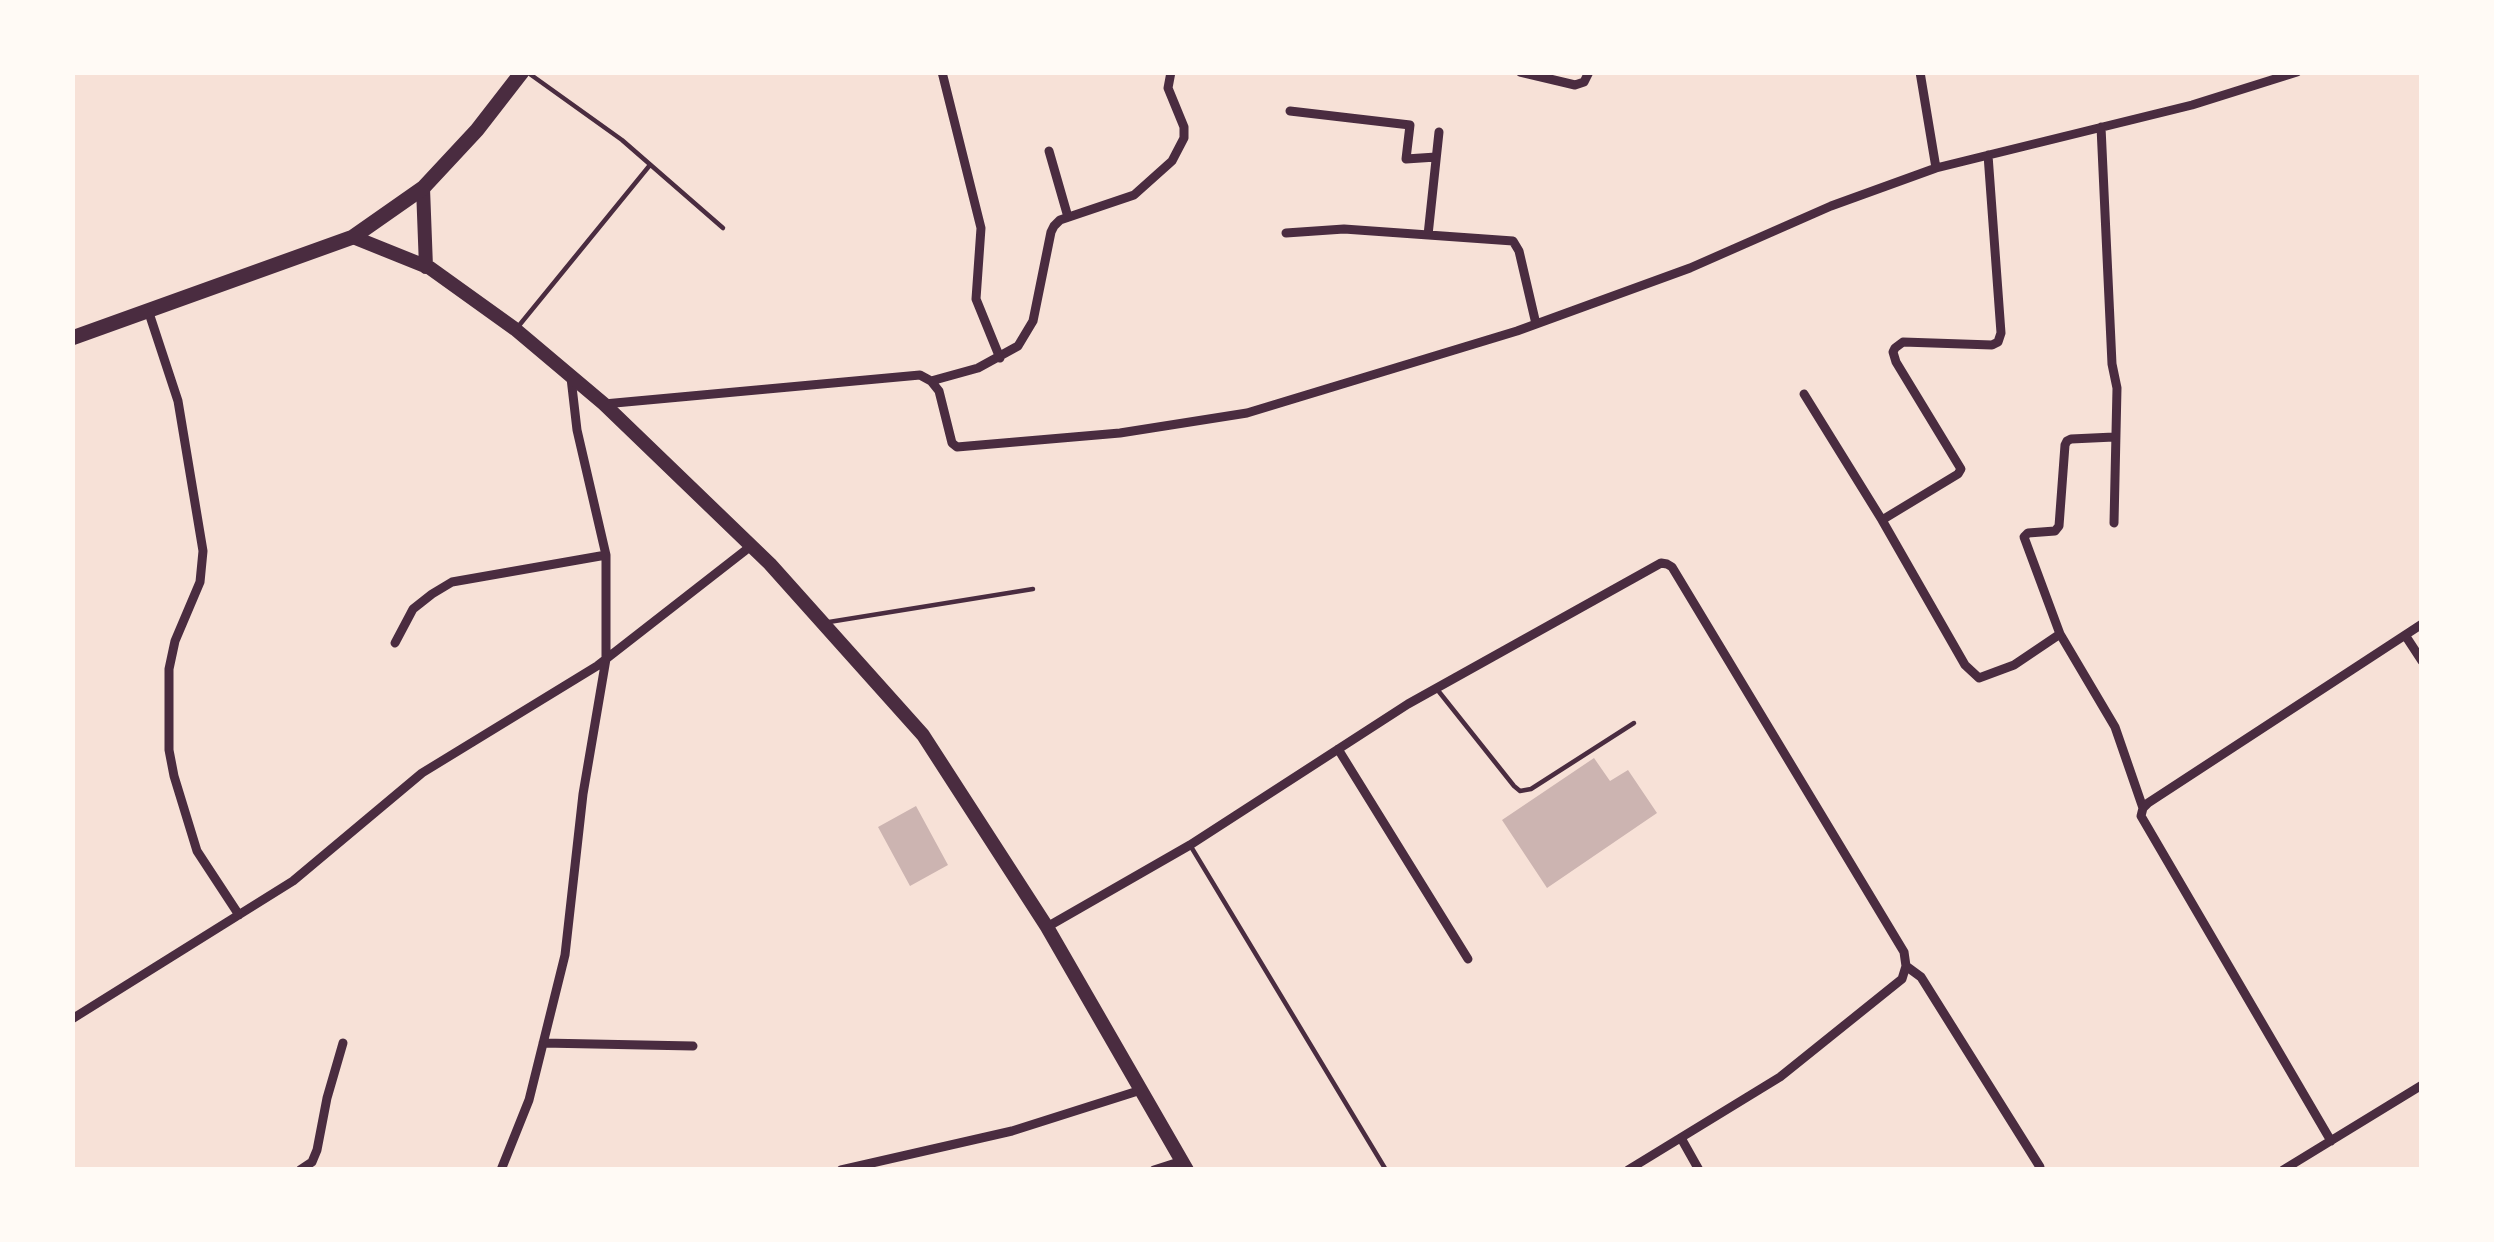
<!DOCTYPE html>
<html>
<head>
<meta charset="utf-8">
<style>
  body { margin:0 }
  #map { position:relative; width:2494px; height:1242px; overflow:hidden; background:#f7e1d7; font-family:"DM Sans",sans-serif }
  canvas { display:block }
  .frame { position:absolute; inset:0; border:75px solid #fffaf5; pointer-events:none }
</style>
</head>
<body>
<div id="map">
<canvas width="2494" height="1242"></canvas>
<div class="frame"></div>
</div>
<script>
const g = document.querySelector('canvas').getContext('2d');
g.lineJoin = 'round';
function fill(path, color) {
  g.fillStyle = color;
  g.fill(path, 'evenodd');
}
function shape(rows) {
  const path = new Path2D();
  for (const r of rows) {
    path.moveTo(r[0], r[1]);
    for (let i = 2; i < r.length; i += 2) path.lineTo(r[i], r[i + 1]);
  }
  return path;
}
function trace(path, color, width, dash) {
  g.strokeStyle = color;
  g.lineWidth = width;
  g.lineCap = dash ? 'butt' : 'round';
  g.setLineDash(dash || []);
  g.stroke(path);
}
const building = shape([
  [1594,758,1610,781,1628,770,1657,813,1547,888,1502,820],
  [916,806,948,865,910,886,878,827]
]);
const service = shape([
  [527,72,622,140,723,228],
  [517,328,650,165],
  [829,622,1033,589],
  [1436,688,1514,786,1520,791,1531,789,1634,723],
  [1190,845,1386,1170]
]);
const minor = shape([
  [942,72,981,228,976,299,1000,358],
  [1520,72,1575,85,1584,82,1589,72],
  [1290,111,1410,125,1406,159,1436,157],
  [2101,127,2112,364,2117,388,2114,523],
  [1049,151,1068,217],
  [1936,168,2192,105,2297,72],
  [1286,233,1344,229,1513,241,1519,251,1536,324],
  [1428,235,1439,132],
  [148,310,178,401,203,551,200,582,175,641,169,669,169,750,174,776,197,851,239,915],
  [931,381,978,368,1018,346,1033,321,1051,232,1054,226,1060,220,1134,195,1172,161,1184,138,1184,127,1168,88,1171,72],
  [1804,394,1882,520,1965,665,1979,678,2014,665,2060,634],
  [604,404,920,375,931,381,939,391,952,443,957,447,1120,433,1247,413,1517,331,1690,268,1831,206,1936,168,1920,72],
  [2114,437,2071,439,2067,441,2065,445,2059,526,2055,531,2028,533,2024,537,2060,634,2115,727,2143,808],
  [1882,520,1958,474,1961,469,1896,362,1893,352,1895,348,1903,342,1992,345,1998,342,2001,333,1988,155],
  [2405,635,2422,661],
  [395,643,413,609,432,594,452,582,606,555],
  [1338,749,1468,959],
  [1047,927,1190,845,1408,704,1661,563,1667,564,1672,567,1904,952,1906,966,1902,979,1780,1077,1628,1170],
  [1906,966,1921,977,2040,1167],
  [72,1019,293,881,422,773,597,666,751,546],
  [543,1043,693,1046],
  [1681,1138,1699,1170],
  [2331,1141,2141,816,2143,808,2148,803,2422,624],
  [300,1170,312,1162,317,1150,327,1098,343,1043],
  [501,1170,529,1100,565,955,583,794,606,659,606,555,577,430,571,378],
  [841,1170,1012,1131,1141,1090],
  [1154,1170,1182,1161],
  [2283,1170,2422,1085]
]);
const secondary = shape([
  [423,188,426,267],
  [353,237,430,268,515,329,604,404,770,564,923,735,1047,927,1187,1170]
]);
const primary = shape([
  [72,338,353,237,423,188,477,130,522,72]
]);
fill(building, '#ccb4b1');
trace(service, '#4a2c40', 4.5);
trace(minor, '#4a2c40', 9);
trace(secondary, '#4a2c40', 14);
trace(primary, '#4a2c40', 15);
</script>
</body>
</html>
